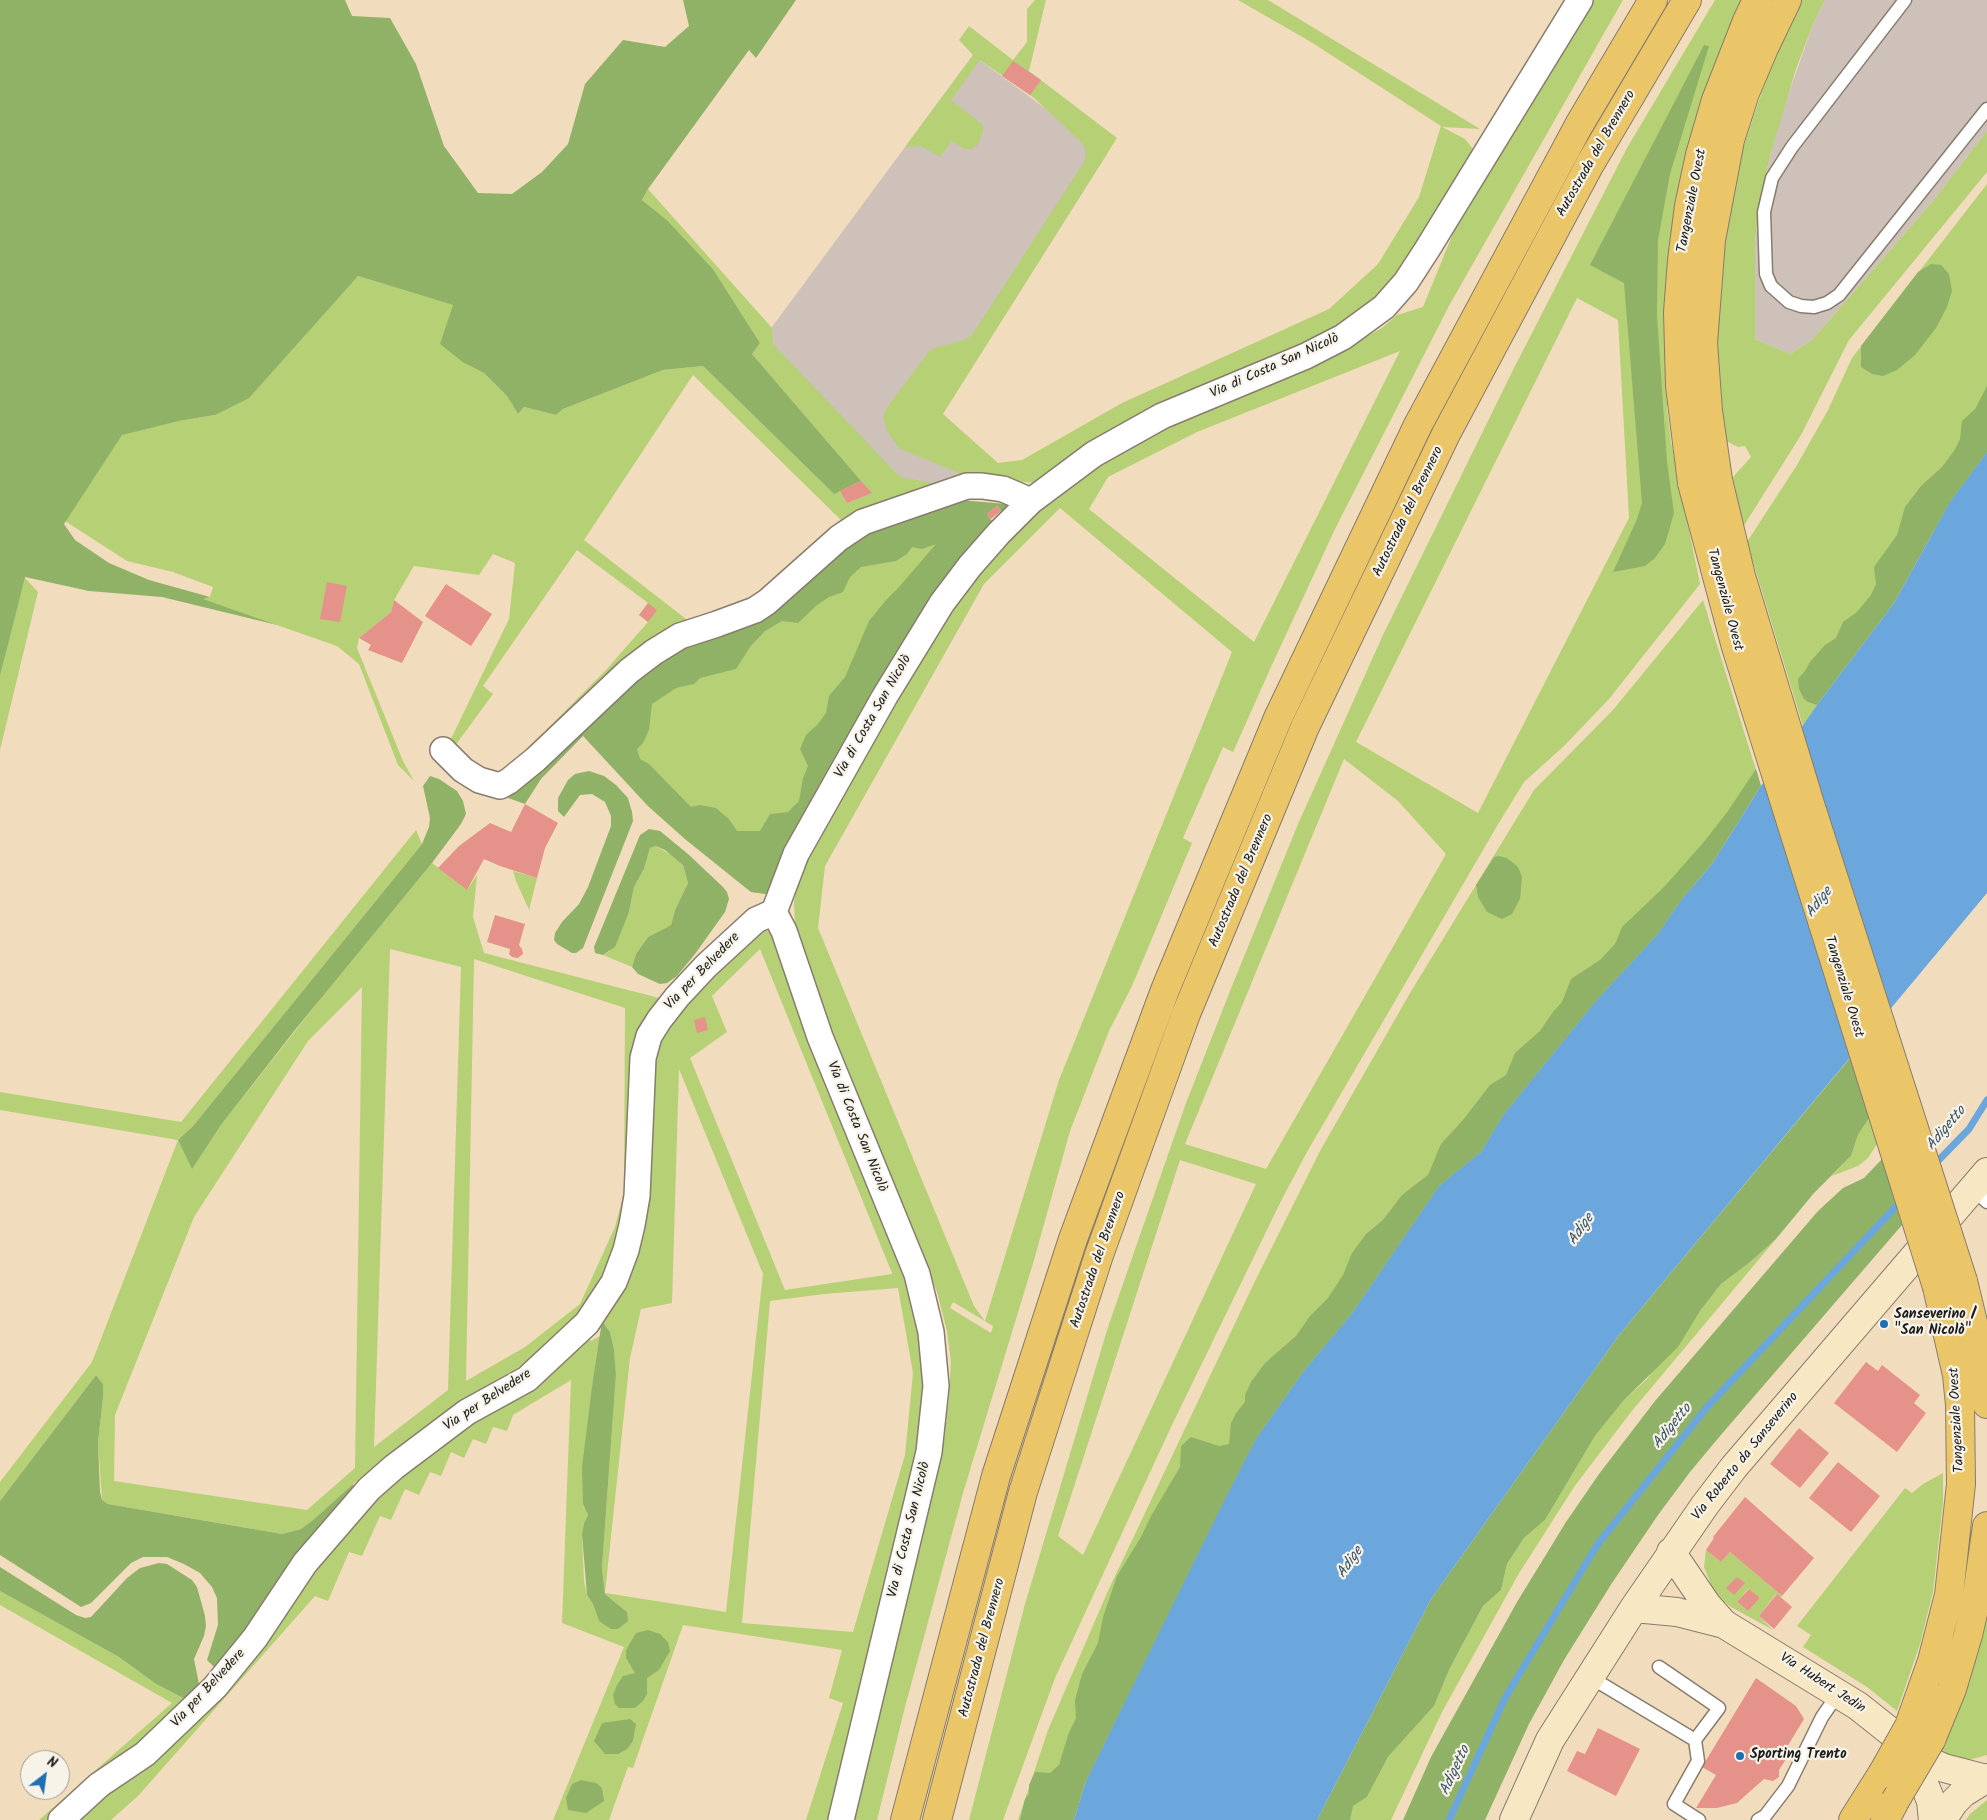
<!DOCTYPE html>
<html>
<head>
<meta charset="utf-8">
<style>
  body { margin:0 }
  #map { position:relative; width:1987px; height:1820px; overflow:hidden; background:#f2dcbe; font-family:Kalam,sans-serif }
  canvas { display:block }
  .north { position:absolute; left:20px; top:1750px; width:50px; height:50px; box-sizing:border-box; background:#f7f3e8; border:1px solid #9f9d96; border-radius:50%; rotate:30deg; font-size:14px; font-weight:700; line-height:20px; text-align:center; color:#1c1c1c }
  .north::after { content:''; display:block; margin:auto; width:18px; height:22px; background:#1f6fb2; clip-path:polygon(50% 0,100% 100%,50% 72%,0 100%) }
</style>
</head>
<body>
<div id="map">
<canvas width="1987" height="1820"></canvas>
<div class="north">N</div>
</div>
<script>
const g = document.querySelector('canvas').getContext('2d');
g.lineJoin = 'round';
function fill(path, color) {
  g.fillStyle = color;
  g.fill(path, 'evenodd');
}
function shape(rows) {
  const path = new Path2D();
  for (const r of rows) {
    path.moveTo(r[0], r[1]);
    for (let i = 2; i < r.length; i += 2) path.lineTo(r[i], r[i + 1]);
  }
  return path;
}
function trace(path, color, width, dash) {
  g.strokeStyle = color;
  g.lineWidth = width;
  g.lineCap = dash ? 'butt' : 'round';
  g.setLineDash(dash || []);
  g.stroke(path);
}
function write(font, color, halo, rows, align = 'center') {
  g.font = font + ' Kalam,sans-serif';
  g.lineWidth = 4.5;
  g.setLineDash([]);
  g.textBaseline = 'middle';
  g.strokeStyle = halo;
  g.fillStyle = color;
  for (const [text, x, y, turn = 0] of rows) {
    g.save();
    g.translate(x, y);
    g.rotate((+turn || 0) * Math.PI / 180);
    g.textAlign = isNaN(turn) ? turn : align;
    if (halo) g.strokeText(text, 0, 0);
    g.fillText(text, 0, 0);
    g.restore();
  }
}
const industrial = shape([
  [1825,0,1987,0,1987,131,1932,202,1812,340,1790,354,1755,339,1755,243,1758,212,1769,160,1784,107,1813,24],
  [973,55,1107,154,942,414,971,478,884,508,752,354]
]);
const green = shape([
  [1035,0,1046,0,1029,71,1117,138,943,414,998,463,1022,460,1122,403,1329,309,1378,264,1419,197,1441,126,1311,42,1238,0,1268,0,1480,129,1442,127,1465,139,1473,149,1468,163,1386,290,1335,332,1037,483,971,478,900,449,887,431,883,417,886,409,930,350,938,347,964,340,972,335,1084,162,1086,155,1084,146,1079,140,1034,98,980,60,951,100,983,125,983,132,978,144,972,149,965,149,952,141,940,157,921,146,905,147,973,55,959,40,969,26,1013,60,1027,42,1027,9],
  [1593,0,1623,0,1450,304,1335,529,1271,667,1233,752,1223,747,1183,838,1192,843,1132,986,1109,1031,1070,1131,1034,1260,963,1493,905,1707,877,1820,849,1820,903,1598,934,1487,944,1441,949,1398,951,1362,947,1331,937,1292,803,960,795,928,794,901,800,871,896,696,976,572,1043,505,1097,464,1134,441,1322,361,1382,328,1397,315,1423,307,1460,216],
  [1400,351,1254,642,1089,509,1108,477,1197,432],
  [1060,508,1232,652,1059,1080,985,1321,974,1306,818,928,825,866,984,584],
  [953,1302,993,1326,991,1333,950,1308],
  [1715,0,1743,0,1716,62,1691,140,1675,203,1668,267,1667,408,1671,442,1700,584,1609,699,1565,745,1524,782,1497,826,1307,1152,1282,1199,1171,1427,1055,1678,1003,1820,969,1820,1025,1604,1108,1327,1186,1103,1232,986,1298,824,1383,635,1513,370,1627,148],
  [1577,298,1618,320,1629,518,1478,813,1356,742],
  [1344,759,1398,801,1446,854,1266,1169,1185,1144],
  [1180,1160,1256,1184,1083,1555,1058,1536],
  [1799,0,1825,0,1813,24,1796,69,1769,160,1758,212,1755,243,1755,339,1790,354,1812,340,1932,202,1987,131,1987,172,1849,340,1801,435,1743,527,1733,477,1751,457,1745,446,1738,447,1726,441,1718,367,1717,313,1720,258,1736,169,1776,50],
  [1987,184,1987,452,1803,726,1747,542,1797,465,1828,410,1852,358],
  [648,189,772,328,773,344,900,477,949,486,846,525,693,375,584,540,690,622,499,777,606,670,648,622,639,615,648,603,577,550,483,686,493,694,452,750,448,745,509,619,515,563,493,554,479,575,414,566,394,600,391,612,359,638,357,648,403,761,414,781,398,765,359,664,337,646,202,599,210,597,213,587,173,572,127,561,65,521,122,434,179,421,215,415,358,276,454,305,464,363,484,373,507,396,518,414,524,407,556,415,563,409,663,370,703,366,833,493,840,491,848,502,871,493,752,354,760,343,713,269,667,220,642,200],
  [959,500,793,834,766,894,751,892,685,839,648,806,583,735],
  [24,577,38,592,0,750,0,676],
  [1703,600,1761,786,1086,1781,1074,1820,1018,1820,1048,1730,1107,1593,1256,1279,1320,1151,1410,993,1534,790,1613,710],
  [416,830,422,844,193,1126,178,1140,192,1168,221,1125,329,988,432,863,467,890,477,875,473,917,484,953,667,1000,653,1018,630,1200,605,1286,546,1352,464,1398,353,1484,313,1520,301,1529,282,1534,108,1504,102,1500,98,1442,103,1398,103,1384,96,1375,0,1501,0,1482,92,1362,178,1140,0,1110,0,1092,181,1122],
  [390,949,461,967,448,1390,374,1447],
  [474,959,625,1008,624,1193,615,1227,580,1304,525,1347,466,1381],
  [362,987,355,1468,307,1510,114,1481,115,1415,194,1217,308,1041],
  [656,846,675,857,683,865,688,883,675,910,671,925,648,937,636,954,632,967,603,955,610,951,629,912,634,887,644,869,650,848],
  [513,871,537,878,529,910,516,881],
  [761,925,773,936,918,1298,929,1397,833,1820,806,1820,843,1703,829,1698,842,1650,683,1625,633,1768,628,1767,609,1820,553,1820,624,1647,562,1623,571,1380,513,1415,507,1431,493,1427,486,1444,473,1439,464,1458,451,1452,441,1476,430,1472,419,1495,405,1489,391,1520,380,1516,362,1556,349,1552,328,1601,315,1596,138,1796,111,1820,73,1820,279,1613,381,1488,586,1336,591,1341,600,1336,593,1379,583,1492,583,1504,588,1515,584,1523,582,1534,584,1581,587,1595,593,1604,599,1621,627,1612,605,1594,602,1568,616,1374,614,1349,610,1332,602,1321,649,1065,663,1025],
  [760,949,892,1273,892,1274,785,1290,690,1058,727,1032,712,996],
  [679,1069,763,1274,726,1612,605,1593,630,1358,641,1309,672,1303],
  [898,1288,913,1373,905,1455,853,1632,742,1623,770,1301,824,1294],
  [1869,1118,1877,1144,1868,1158,1858,1166,1832,1176,1851,1156,1858,1135],
  [1776,1239,1631,1412,1574,1487,1518,1575,1442,1712,1391,1820,1350,1820,1352,1806,1367,1797,1388,1757,1434,1706,1450,1668,1483,1606,1501,1590,1507,1564,1524,1538,1545,1520,1595,1436,1624,1400,1646,1380,1721,1284,1749,1263],
  [1943,1473,1943,1502,1933,1592,1920,1644,1897,1711,1867,1687,1803,1647,1811,1635,1797,1626,1905,1488,1912,1493,1923,1484],
  [1706,1550,1721,1562,1730,1552,1782,1596,1780,1597,1776,1594,1759,1616,1773,1630,1731,1607,1720,1598,1713,1590,1704,1567],
  [1748,1589,1760,1598,1748,1611,1737,1602],
  [0,1591,119,1657,156,1684,191,1702,53,1820,39,1820,172,1703,0,1605],
  [1987,1617,1987,1755,1965,1761,1954,1759,1940,1752,1970,1679],
  [1987,1800,1987,1820,1966,1820,1970,1814]
]);
const forest = shape([
  [0,0,345,0,352,16,390,18,416,64,444,146,478,193,512,194,542,172,568,144,585,84,623,40,665,47,689,26,683,0,796,0,756,58,749,50,648,189,642,200,667,220,713,269,760,343,752,354,861,481,834,494,703,366,663,370,563,409,556,415,524,407,518,414,507,396,484,373,464,363,440,344,453,305,358,276,249,398,215,415,179,421,122,435,64,524,75,540,109,563,149,580,210,597,203,599,277,625,162,597,89,591,25,577,0,676],
  [1704,45,1709,46,1670,174,1658,240,1657,316,1667,462,1674,513,1665,544,1655,558,1645,566,1613,572,1637,519,1642,503,1624,283,1590,265],
  [1931,264,1941,265,1949,274,1952,291,1947,307,1936,328,1915,355,1897,370,1883,376,1872,374,1861,367,1861,346,1918,272],
  [1987,386,1987,452,1950,502,1894,603,1817,705,1808,702,1804,699,1799,689,1798,679,1805,671,1810,662,1825,645,1836,638,1843,622,1857,612,1871,595,1876,584,1874,567,1897,535,1905,507,1921,486,1942,467,1954,451,1960,439,1962,421,1975,409],
  [959,500,1007,504,1010,505,1010,512,1001,511,997,506,987,514,994,524,793,834,766,894,751,892,685,839,648,806,583,736,541,779,525,804,508,798,513,788,616,691,866,531],
  [936,544,899,587,886,600,869,621,845,677,829,696,826,713,818,724,806,735,800,749,808,766,803,778,799,801,788,812,770,814,760,831,737,831,729,819,716,808,700,805,691,807,649,764,640,759,637,749,643,743,649,730,652,704,676,688,694,684,700,678,736,669,750,647,765,631,782,621,798,623,817,605,829,597,843,592,850,577,861,567,896,561,907,554,912,547,922,549],
  [1756,769,1761,786,1712,864,1682,899,1657,935,1596,1001,1504,1114,1481,1152,1439,1186,1353,1312,1303,1372,1256,1439,1086,1781,1074,1820,1020,1820,1025,1799,1029,1794,1029,1785,1035,1772,1050,1773,1059,1765,1068,1735,1076,1718,1075,1700,1082,1674,1098,1643,1103,1617,1117,1576,1141,1537,1151,1516,1180,1467,1181,1446,1191,1437,1219,1446,1229,1444,1231,1423,1236,1413,1245,1402,1245,1395,1251,1382,1265,1363,1296,1336,1310,1316,1328,1298,1343,1275,1352,1253,1366,1234,1383,1220,1402,1195,1428,1175,1441,1144,1463,1120,1490,1085,1506,1075,1515,1053,1540,1031,1553,1012,1562,1002,1571,979,1600,960,1615,944,1622,927,1664,887,1703,843,1728,811],
  [589,771,604,776,616,785,628,798,632,812,633,821,583,948,576,953,572,953,557,944,554,940,555,933,562,922,579,904,588,887,611,826,611,816,605,802,592,794,580,795,564,817,558,811,558,798,568,780,575,774],
  [430,776,439,779,457,791,463,801,466,814,461,824,432,863,295,1030,221,1125,192,1169,178,1140,193,1126,422,844,429,827,430,818,423,786],
  [649,829,660,831,688,854,723,887,727,892,729,899,725,912,695,954,677,976,667,983,660,984,638,974,632,967,636,954,648,937,671,925,675,910,688,883,683,865,665,850,656,846,650,848,644,869,634,887,629,912,615,947,603,955,595,953,594,947,640,835],
  [1499,856,1507,858,1518,867,1522,877,1520,899,1512,914,1502,919,1487,912,1478,897,1476,885,1494,857],
  [1850,1058,1869,1118,1858,1135,1851,1156,1814,1193,1776,1239,1749,1263,1721,1284,1700,1311,1678,1347,1624,1400,1595,1436,1545,1520,1524,1538,1507,1564,1501,1590,1483,1606,1450,1668,1434,1706,1388,1757,1367,1797,1353,1806,1350,1820,1317,1820,1431,1599,1619,1335],
  [1882,1159,1902,1225,1720,1436,1690,1472,1658,1515,1612,1583,1564,1660,1529,1724,1485,1820,1403,1820,1431,1757,1517,1602,1566,1522,1599,1474,1655,1401,1818,1211,1843,1188,1864,1178],
  [602,1321,610,1332,614,1349,616,1374,602,1568,605,1594,627,1612,628,1621,618,1629,611,1629,599,1621,593,1604,587,1595,582,1534,584,1523,588,1515,583,1504,582,1467,593,1379],
  [96,1375,103,1384,103,1398,98,1442,100,1492,102,1500,108,1504,282,1534,301,1529,313,1520,353,1484,354,1492,278,1591,215,1668,207,1660,218,1625,217,1598,212,1587,200,1573,184,1564,167,1557,143,1557,131,1563,91,1603,81,1607,0,1555,0,1501],
  [159,1563,167,1564,192,1580,197,1587,205,1616,206,1626,204,1636,194,1659,200,1689,191,1702,156,1684,119,1657,0,1591,0,1567,76,1615,85,1618,91,1617,127,1578,140,1568],
  [648,1630,660,1634,668,1642,670,1651,659,1670,647,1678,647,1694,643,1701,635,1708,619,1708,615,1704,613,1695,617,1685,623,1676,635,1673,626,1658,626,1650,636,1633],
  [630,1719,636,1724,633,1741,627,1749,618,1754,605,1754,594,1741,602,1723],
  [581,1780,596,1783,602,1788,604,1801,586,1813,568,1810,566,1798,572,1784]
]);
const water = shape([
  [1987,452,1987,893,1619,1335,1431,1599,1317,1820,1074,1820,1086,1781,1226,1497,1256,1439,1303,1372,1353,1312,1439,1186,1481,1152,1504,1114,1596,1001,1657,935,1682,899,1712,864,1761,786,1817,705,1894,603,1950,502]
]);
const stream = shape([
  [1932,1167,1969,1129,1987,1100],
  [1449,1820,1505,1698,1597,1545,1707,1407,1903,1199]
]);
const building = shape([
  [1013,61,1041,80,1030,95,1002,76],
  [861,481,872,493,847,503,840,491],
  [997,506,1001,511,991,519,986,514],
  [327,582,347,586,340,622,320,619],
  [446,584,492,614,471,646,425,616],
  [394,600,423,622,402,663,368,650,371,645,359,638,391,612],
  [648,603,657,610,648,622,639,615],
  [525,804,558,823,545,848,537,878,500,866,484,859,467,890,438,868,459,846,490,823,511,832],
  [495,915,525,924,519,945,522,949,523,954,518,958,512,957,509,954,510,949,487,942],
  [705,1017,708,1030,697,1033,694,1020],
  [1866,1362,1878,1371,1882,1365,1920,1395,1914,1403,1926,1413,1897,1452,1834,1403],
  [1799,1428,1829,1453,1800,1488,1770,1464],
  [1838,1462,1880,1496,1851,1532,1809,1498],
  [1745,1497,1814,1558,1782,1596,1730,1552,1721,1562,1706,1550,1714,1538,1713,1537],
  [1737,1577,1745,1583,1734,1595,1726,1588],
  [1749,1589,1760,1598,1748,1611,1737,1602],
  [1777,1594,1792,1607,1774,1629,1759,1616],
  [1756,1678,1796,1706,1804,1719,1787,1747,1788,1756,1779,1770,1779,1777,1773,1781,1764,1779,1737,1803,1717,1808,1696,1808,1716,1775,1702,1767],
  [1598,1728,1640,1749,1616,1796,1567,1771,1577,1751,1585,1754]
]);
const lane = shape([
  [1905,0,1792,147,1772,178,1764,212,1766,274,1771,286,1789,302,1801,306,1814,307,1827,303,1839,295,1987,109],
  [1973,1189,1987,1202],
  [1590,1677,1695,1740,1719,1708,1659,1667],
  [1695,1740,1698,1761,1674,1804,1699,1820],
  [1758,1820,1765,1816,1788,1786,1822,1717,1838,1694]
]);
const street = shape([
  [443,750,463,770,479,780,500,786,509,781,536,759,629,671,654,652,680,636,717,624,755,610,767,602,839,538,863,522,967,486,982,486,1003,489,1031,501],
  [61,1820,99,1785,145,1754,215,1687,255,1638,305,1563,369,1489,394,1467,467,1412,527,1379,587,1323,614,1282,626,1250,632,1225,637,1196,643,1058,649,1036,659,1020,677,997,706,966,756,920,774,912],
  [841,1820,929,1452,936,1386,931,1332,917,1274,820,1037,784,931,774,912,796,854,885,696,942,603,970,566,999,533,1031,501,1094,454,1162,416,1306,356,1343,337,1384,307,1406,282,1428,248,1580,0]
]);
const secondary = shape([
  [1671,1552,1707,1605,1724,1624,1858,1706,1897,1737,1912,1754,1931,1801,1933,1820],
  [1634,1608,1677,1612,1724,1624],
  [1912,1754,1944,1768,1986,1779],
  [1514,1820,1550,1740,1634,1608,1705,1505,1734,1467,1987,1172],
  [1942,1820,1954,1802,1963,1793,1987,1778]
]);
const highway = shape([
  [1718,480,1708,411,1703,343,1711,240,1730,140,1745,93,1764,48,1787,0],
  [1692,483,1680,386,1678,312,1682,260,1689,206,1700,155,1716,100,1747,21,1757,0],
  [1963,1281,1984,1368,1987,1404],
  [1909,1726,1932,1661,1949,1595,1961,1484,1960,1405,1957,1375,1937,1287],
  [1931,1740,1952,1689,1968,1635,1977,1596,1987,1526],
  [905,1820,996,1476,1073,1239,1165,990,1278,718,1418,425,1579,125,1653,0],
  [937,1820,1023,1492,1099,1255,1186,1014,1305,727,1446,434,1590,164,1687,0],
  [1853,1820,1882,1774],
  [1885,1820,1895,1801]
]);
const highwayBridge = shape([
  [1718,480,1741,576,1810,804,1963,1281],
  [1692,483,1736,647,1937,1287],
  [1882,1774,1909,1726],
  [1895,1801,1931,1740]
]);
const markers = [
  [1884,1324,5,"#1f6fb2"],
  [1740,1756,5,"#1f6fb2"]
];
const streetNames = [
  ["Autostrada del Brennero",1597,154,-60],
  ["Tangenziale Ovest",1693,201,-79],
  ["Via di Costa San Nicolò",1275,367,-24],
  ["Autostrada del Brennero",1409,512,-64],
  ["Tangenziale Ovest",1724,600,75],
  ["Via di Costa San Nicolò",874,717,-60],
  ["Autostrada del Brennero",1242,881,-67],
  ["Via per Belvedere",703,972,-46],
  ["Tangenziale Ovest",1843,987,73],
  ["Via di Costa San Nicolò",856,1127,68],
  ["Autostrada del Brennero",1099,1260,-71],
  ["Via per Belvedere",488,1401,-33],
  ["Tangenziale Ovest",1958,1420,-93],
  ["Via Roberto da Sanseverino",1746,1457,-51],
  ["Via di Costa San Nicolò",910,1530,-76],
  ["Autostrada del Brennero",983,1648,-75],
  ["Via Hubert Jedin",1822,1684,33],
  ["Via per Belvedere",209,1689,-47]
];
const poiNames = [
  ["Sanseverino /",1894,1316],
  ["\"San Nicolò\"",1894,1332],
  ["Sporting Trento",1750,1756]
];
const waterNames = [
  ["Adige",1820,903,-52],
  ["Adigetto",1947,1129,-50],
  ["Adige",1582,1230,-55],
  ["Adigetto",1673,1427,-51],
  ["Adige",1351,1563,-55],
  ["Adigetto",1456,1771,-65]
];
fill(industrial, '#cec1ba');
fill(green, '#b6d076');
fill(forest, '#90b267');
fill(water, '#6ba7dc');
trace(stream, '#6ba7dc', 7);
fill(building, '#e5928b');
trace(lane, '#877c6d', 15);
trace(street, '#877c6d', 28);
trace(secondary, '#877c6d', 30);
trace(highway, '#877c6d', 30);
trace(lane, '#fff', 12);
trace(street, '#fff', 25);
trace(secondary, '#f7e8c3', 28);
trace(highway, '#eac669', 28);
trace(highwayBridge, '#877c6d', 30, []);
trace(highwayBridge, '#eac669', 28);
for (const [x, y, r, color] of markers) {
  const dot = new Path2D();
  dot.arc(x, y, r, 0, 2 * Math.PI);
  g.fillStyle = color;
  g.fill(dot);
  trace(dot, '#f7f3e8', 2);
}
write('14px', '#1c1c1c', '#f7f3e8', streetNames);
write('bold 14px', '#1c1c1c', '#f7f3e8', poiNames, 'left');
write('italic 15px', '#3c5469', '#f7f3e8', waterNames);
</script>
</body>
</html>
